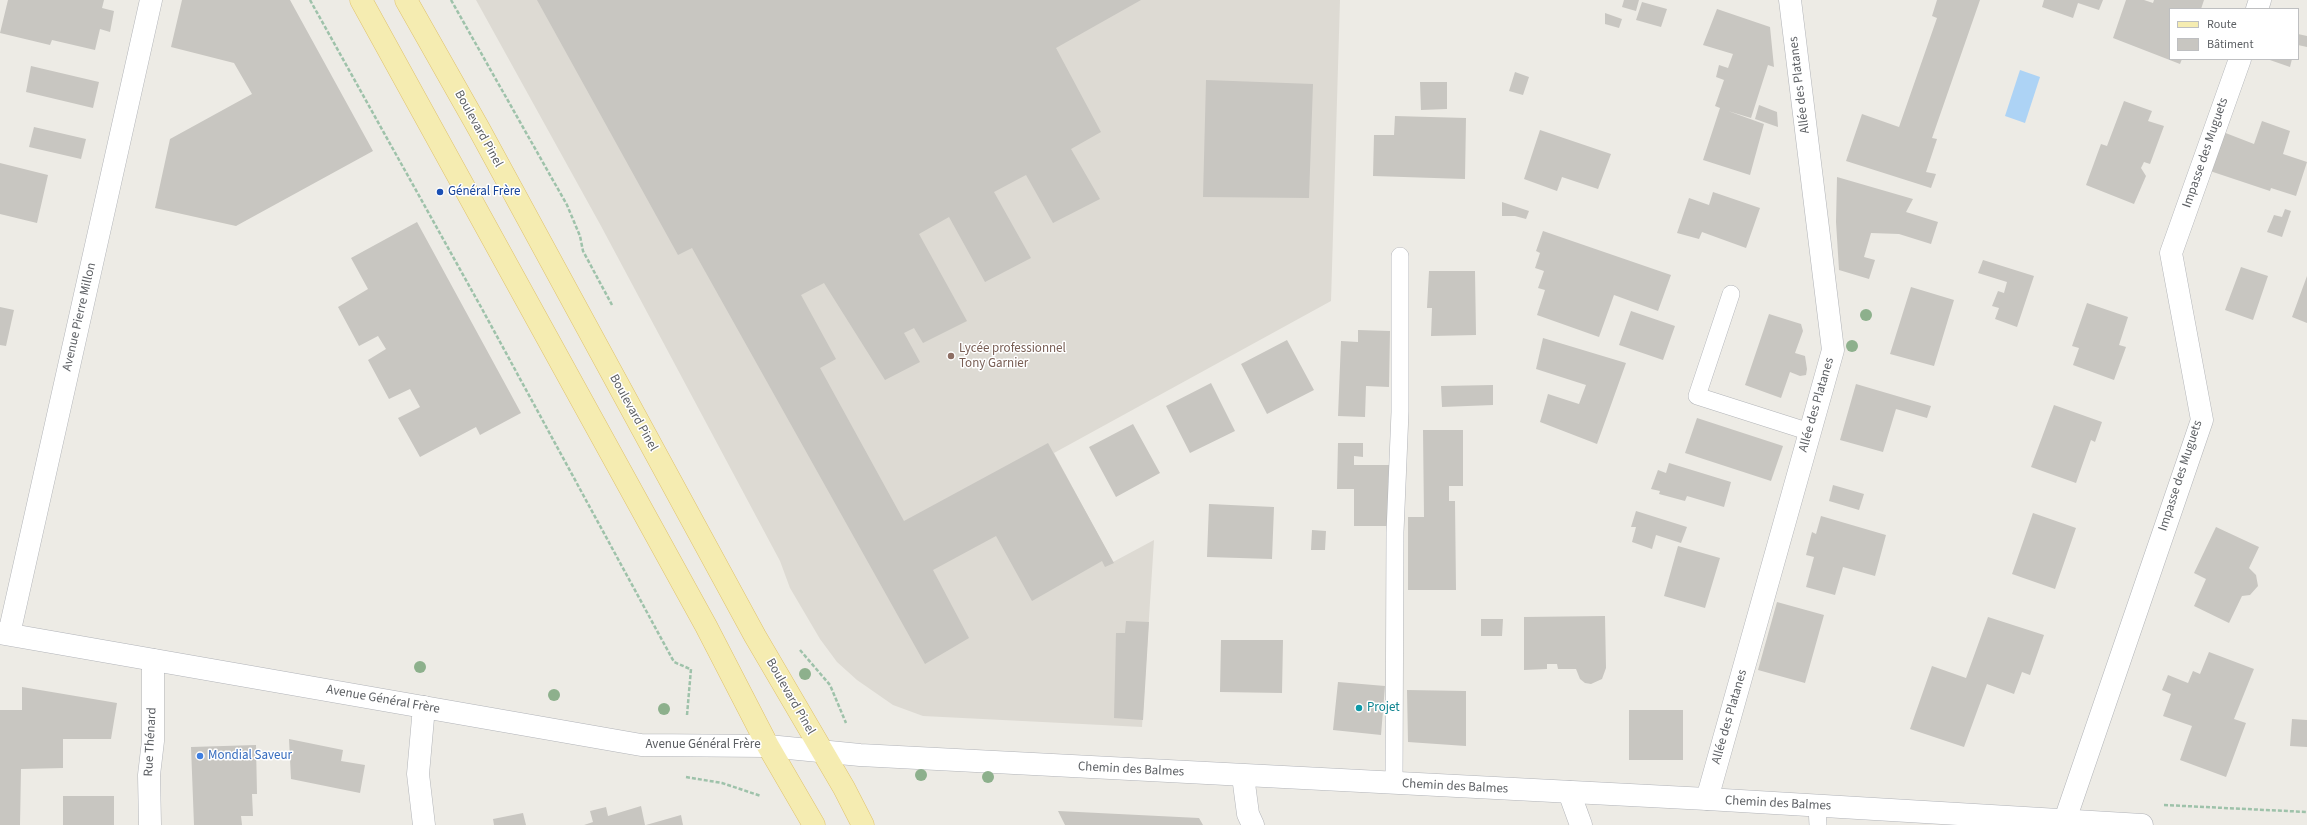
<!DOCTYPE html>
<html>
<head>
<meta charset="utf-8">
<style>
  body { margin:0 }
  #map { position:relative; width:2307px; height:825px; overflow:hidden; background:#edebe5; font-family:"Source Sans 3",sans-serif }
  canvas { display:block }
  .legend { position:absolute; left:2169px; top:8px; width:130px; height:52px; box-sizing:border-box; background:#fff; border:1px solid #bebfc1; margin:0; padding:5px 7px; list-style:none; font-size:12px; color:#5c5f63 }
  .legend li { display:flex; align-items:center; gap:8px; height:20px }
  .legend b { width:20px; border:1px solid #bebfc1 }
</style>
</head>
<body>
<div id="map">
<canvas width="2307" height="825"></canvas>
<ul class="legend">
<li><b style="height:5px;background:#f5ecb1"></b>Route</li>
<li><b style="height:11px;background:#c8c6c1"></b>Bâtiment</li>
</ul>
</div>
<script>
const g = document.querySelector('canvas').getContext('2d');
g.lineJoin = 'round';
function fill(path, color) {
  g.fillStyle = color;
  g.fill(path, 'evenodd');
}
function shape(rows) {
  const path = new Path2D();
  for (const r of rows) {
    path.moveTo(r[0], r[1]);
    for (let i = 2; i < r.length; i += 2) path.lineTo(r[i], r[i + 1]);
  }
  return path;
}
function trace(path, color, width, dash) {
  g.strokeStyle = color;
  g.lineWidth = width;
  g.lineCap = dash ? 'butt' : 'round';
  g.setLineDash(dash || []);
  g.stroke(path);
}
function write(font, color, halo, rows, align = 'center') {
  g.font = font + ' "Source Sans 3",sans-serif';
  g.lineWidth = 3;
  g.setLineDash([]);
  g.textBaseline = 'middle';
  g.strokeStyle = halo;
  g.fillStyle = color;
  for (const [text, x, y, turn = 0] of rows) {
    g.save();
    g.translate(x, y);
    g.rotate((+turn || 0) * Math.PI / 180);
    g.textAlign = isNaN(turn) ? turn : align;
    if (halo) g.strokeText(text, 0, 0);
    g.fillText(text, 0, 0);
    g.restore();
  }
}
const education = shape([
  [476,0,1340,0,1331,301,1054,453,1113,562,1154,540,1142,727,923,716,893,705,857,680,837,662,820,639,790,588,780,561,601,226]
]);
const water = shape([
  [2020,70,2040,77,2025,123,2005,116]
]);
const building = shape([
  [8,0,104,0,102,8,114,11,110,32,100,29,95,50,52,40,50,45,0,33],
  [182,0,290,0,373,151,236,226,155,208,170,139,252,94,234,63,171,47],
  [537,0,1141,0,1056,48,1101,132,1071,149,1100,199,1053,223,1026,175,994,192,1031,258,985,282,949,217,919,234,967,321,923,343,914,328,904,333,920,362,885,380,824,283,801,295,836,359,820,368,904,521,1048,443,1114,563,1105,567,1102,561,1032,601,996,536,933,570,969,638,925,664,692,248,678,255],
  [1624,0,1639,0,1636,11,1622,7],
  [1937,0,1980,0,1932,138,1937,139,1926,172,1936,174,1931,188,1846,161,1862,114,1899,127,1937,18,1932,16],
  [2044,0,2103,0,2099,10,2078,3,2073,18,2042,7],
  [2126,0,2144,0,2153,3,2154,0,2204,0,2201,9,2170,9,2170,59,2182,59,2180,64,2113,38],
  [1642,2,1667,9,1661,27,1636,20],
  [1717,9,1770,27,1774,67,1768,65,1751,118,1728,111,1764,124,1750,175,1703,160,1720,108,1715,106,1724,80,1716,77,1719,65,1728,68,1733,54,1703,45],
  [1605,13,1622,19,1619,28,1605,24],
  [2298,34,2307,36,2307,47,2298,45],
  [2267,59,2292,59,2290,67],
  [31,66,99,82,93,108,26,92],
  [1515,72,1529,77,1523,95,1509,91],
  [1206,80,1313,84,1309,198,1203,197],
  [1420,82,1447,82,1447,109,1421,110],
  [2124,101,2152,111,2148,121,2164,126,2150,164,2144,162,2141,168,2146,176,2134,204,2086,185,2101,144,2107,146],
  [1759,105,1777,112,1778,127,1755,119],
  [1395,116,1466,118,1465,179,1373,176,1374,135,1394,135],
  [2262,121,2290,131,2283,154,2307,162,2296,196,2271,188,2270,191,2210,171,2223,132,2254,144],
  [34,127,86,139,81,159,29,147],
  [1540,130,1611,154,1598,189,1562,177,1557,191,1524,179],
  [0,163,48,175,37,223,0,214],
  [1837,177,1913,199,1906,212,1938,222,1931,244,1899,234,1871,233,1864,257,1875,260,1869,279,1839,270,1836,222],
  [1713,192,1760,208,1746,248,1702,232,1699,239,1677,233,1689,198,1709,205],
  [1502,202,1529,211,1526,219,1515,216,1502,216],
  [2285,209,2291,211,2282,237,2267,232,2274,215,2282,217],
  [417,222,521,413,480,435,476,427,420,457,398,418,420,407,410,389,389,399,368,360,386,349,378,336,359,346,338,307,368,289,351,258],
  [1543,231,1671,275,1658,311,1614,295,1599,337,1537,315,1545,290,1538,288,1544,271,1535,268,1540,253,1536,251],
  [1983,260,2034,276,2017,327,1995,319,1999,308,1992,306,1998,291,2004,293,2007,282,1978,273],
  [2241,267,2268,276,2253,320,2225,310],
  [1429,271,1475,271,1476,335,1431,336,1432,308,1427,308],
  [2307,276,2307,323,2292,317],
  [1911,287,1954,300,1934,366,1890,354],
  [2087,303,2128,317,2119,345,2126,347,2114,380,2073,365,2079,348,2072,346],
  [0,307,14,310,6,346,0,345],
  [1631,311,1675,326,1663,360,1619,345],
  [1769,314,1801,324,1803,331,1795,353,1805,356,1807,369,1806,375,1800,376,1790,372,1781,398,1745,385],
  [1358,330,1390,331,1389,387,1366,386,1365,417,1338,416,1341,341,1358,342],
  [1543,338,1626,363,1597,444,1540,422,1548,394,1579,404,1586,385,1536,369],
  [1287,340,1314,390,1267,414,1241,364],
  [1211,383,1235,431,1190,453,1166,406],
  [1856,384,1931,406,1927,418,1896,409,1883,452,1840,440],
  [1493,385,1493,405,1442,407,1441,386],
  [2054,405,2102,422,2095,442,2091,440,2076,483,2031,467],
  [1697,418,1783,446,1771,481,1685,453],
  [1133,424,1160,473,1116,497,1089,447],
  [1423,430,1463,430,1463,486,1449,486,1449,501,1455,501,1456,590,1408,590,1408,517,1424,517],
  [1338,443,1363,443,1363,457,1354,456,1354,465,1389,465,1388,526,1354,526,1354,489,1337,489],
  [1669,463,1731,482,1724,507,1687,496,1685,501,1659,494,1660,491,1651,489,1658,470,1666,473],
  [1833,485,1864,494,1859,510,1829,501],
  [1209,504,1274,507,1272,559,1207,557],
  [1636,511,1687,527,1681,543,1656,535,1652,549,1632,542,1636,527,1631,527],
  [2033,513,2076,528,2055,589,2012,574],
  [1821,516,1886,535,1875,576,1843,567,1835,595,1806,587,1814,557,1806,555,1812,532,1816,534],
  [2216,527,2259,547,2249,568,2256,575,2258,586,2250,595,2242,596,2229,623,2194,606,2206,579,2194,573],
  [1312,530,1326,531,1325,550,1311,550],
  [1678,546,1720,558,1705,608,1664,596],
  [1777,602,1824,615,1805,683,1758,670],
  [1605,616,1606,668,1602,679,1591,684,1585,683,1580,679,1576,669,1558,669,1557,664,1547,664,1547,669,1524,670,1524,617],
  [1988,617,2044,635,2030,675,2022,672,2014,694,1987,684,1964,747,1910,729,1932,666,1966,678],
  [1481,619,1503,619,1502,636,1481,636],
  [1126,621,1149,622,1143,720,1114,718,1116,633,1125,633],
  [1221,640,1283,640,1282,693,1220,692],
  [2209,652,2254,669,2234,719,2246,723,2226,777,2180,760,2192,726,2163,716,2171,694,2162,690,2168,675,2188,683,2193,671,2200,674],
  [1338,682,1385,686,1381,735,1333,730],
  [22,687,117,703,111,739,63,739,63,768,21,769,20,825,0,825,0,710,22,710],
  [1407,690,1466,691,1466,746,1408,742],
  [1629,710,1683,710,1683,760,1629,760],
  [2292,719,2307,720,2307,747,2290,746],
  [289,739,343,750,341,761,365,765,360,793,291,779],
  [256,745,257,794,252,794,253,816,241,816,242,825,194,825,191,747],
  [63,796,114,796,114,825,63,825],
  [641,806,645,825,584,825,593,822,590,811,606,807,608,816],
  [1058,811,1199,818,1203,825,1065,825],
  [523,813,526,825,494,825,493,819],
  [681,815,683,825,646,825]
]);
const path = shape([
  [310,0,481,307,674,662,690,669],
  [451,0,567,205,580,236,583,251,612,305],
  [800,650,830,685,846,723],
  [687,715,691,669],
  [686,777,722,783,761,796],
  [2164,805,2307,812]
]);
const lane = shape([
  [1731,294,1697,396,1810,432],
  [1394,784,1395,532,1400,412,1400,256],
  [1817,806,1818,825]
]);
const street = shape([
  [2257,9,2260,0],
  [9,634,151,0],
  [424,707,418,774,424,825],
  [1243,776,1248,814,1253,825],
  [1569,792,1581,825],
  [1707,799,1833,350,1790,0],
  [2065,820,2202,420,2171,253,2240,59],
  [150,825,149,775,153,741,153,660]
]);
const secondary = shape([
  [0,633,641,745,768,746,860,755,1707,799,2142,825]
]);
const primary = shape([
  [361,0,706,626,768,746,814,825],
  [406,0,479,129,755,636,844,788,863,825]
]);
const trees = [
  [1866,315],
  [1852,346],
  [420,667],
  [805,674],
  [554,695],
  [664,709],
  [921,775],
  [988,777]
];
const markers = [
  [440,192,4,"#1a4fb4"],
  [951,356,4,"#8d6e63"],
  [1359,708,4,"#0f9aa8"],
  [200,756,4,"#3f7fe0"]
];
const streetNames = [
  ["Allée des Platanes",1800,85,-97],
  ["Boulevard Pinel",478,129,61],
  ["Impasse des Muguets",2206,153,-71],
  ["Avenue Pierre Millon",80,317,-77],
  ["Allée des Platanes",1817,405,-74],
  ["Boulevard Pinel",633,413,61],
  ["Impasse des Muguets",2181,476,-72],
  ["Boulevard Pinel",790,697,60],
  ["Avenue Général Frère",383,700,10],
  ["Allée des Platanes",1730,717,-74],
  ["Rue Thénard",151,742,-87],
  ["Avenue Général Frère",703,745],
  ["Chemin des Balmes",1131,770,3],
  ["Chemin des Balmes",1455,787,3],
  ["Chemin des Balmes",1778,804,3]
];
const transitNames = [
  ["Général Frère",448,192]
];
const educationNames = [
  ["Lycée professionnel",959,349],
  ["Tony Garnier",959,364]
];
const cultureNames = [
  ["Projet",1367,708]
];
const shopNames = [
  ["Mondial Saveur",208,756]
];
fill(education, '#dddad3');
fill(water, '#add3f5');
fill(building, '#c8c6c1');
trace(lane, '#b2b4b8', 18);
trace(street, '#b2b4b8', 23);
trace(secondary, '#b1b3b8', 23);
trace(primary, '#e0c26a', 23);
trace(path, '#9ec2aa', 2.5, [4, 2]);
trace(lane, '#fff', 17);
trace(street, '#fff', 22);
trace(secondary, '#fff', 22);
trace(primary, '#f5ecb1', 22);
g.fillStyle = '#8db08c';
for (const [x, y] of trees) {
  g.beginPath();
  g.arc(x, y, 6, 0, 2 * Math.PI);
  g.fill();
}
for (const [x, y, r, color] of markers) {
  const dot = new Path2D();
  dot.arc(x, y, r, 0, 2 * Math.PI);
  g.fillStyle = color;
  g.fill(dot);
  trace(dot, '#fff', 1.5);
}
write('13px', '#5c5f63', '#fff', streetNames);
write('13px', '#164399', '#fff', transitNames, 'left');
write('13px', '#785e54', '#fff', educationNames, 'left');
write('13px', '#0d838f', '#fff', cultureNames, 'left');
write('13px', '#366cbe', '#fff', shopNames, 'left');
</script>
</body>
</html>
